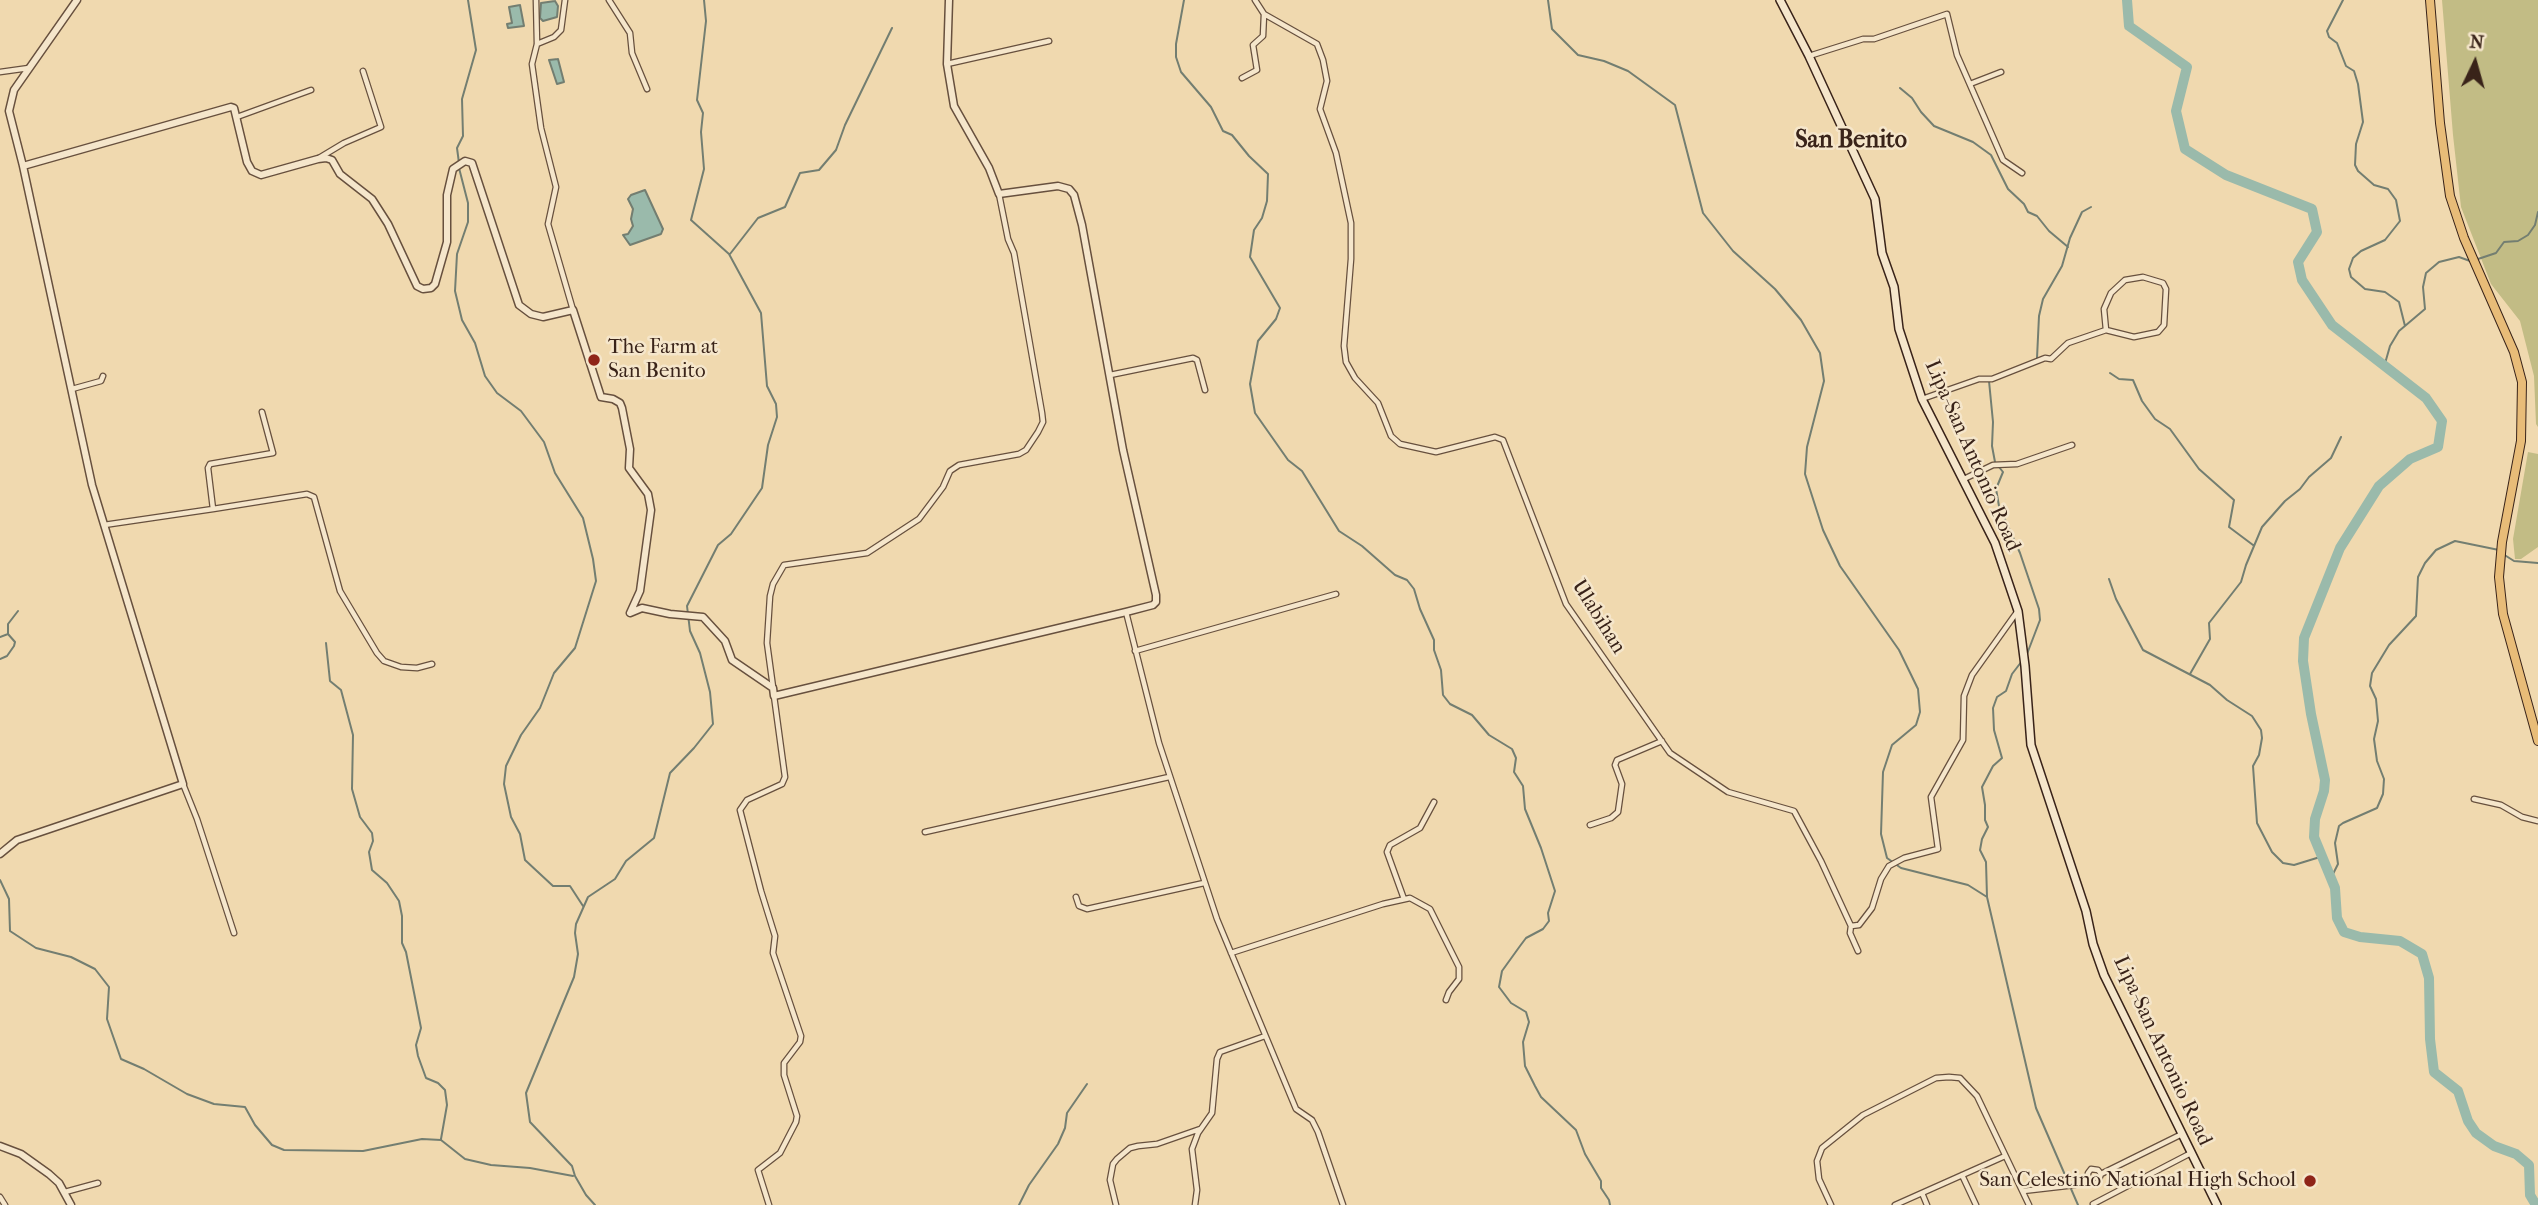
<!DOCTYPE html>
<html>
<head>
<meta charset="utf-8">
<style>
  body { margin:0 }
  #map { position:relative; width:2538px; height:1205px; overflow:hidden; background:#f0d9af; font-family:"IM FELL French Canon",serif }
  canvas { display:block }
  .north { position:absolute; left:2440px; top:28px; width:70px; height:70px; -webkit-text-stroke:5px #f5e6cb; paint-order:stroke; rotate:5deg; font-size:19px; font-weight:700; line-height:28px; text-align:center; color:#392319 }
  .north::after { content:''; display:block; margin:auto; width:24px; height:32px; background:#392319; clip-path:polygon(50% 0,100% 100%,50% 72%,0 100%) }
</style>
</head>
<body>
<div id="map">
<canvas width="2538" height="1205"></canvas>
<div class="north">N</div>
</div>
<script>
const g = document.querySelector('canvas').getContext('2d');
g.lineJoin = 'round';
function fill(path, color) {
  g.fillStyle = color;
  g.fill(path, 'evenodd');
}
function shape(rows) {
  const path = new Path2D();
  for (const r of rows) {
    path.moveTo(r[0], r[1]);
    for (let i = 2; i < r.length; i += 2) path.lineTo(r[i], r[i + 1]);
  }
  return path;
}
function trace(path, color, width, dash) {
  g.strokeStyle = color;
  g.lineWidth = width;
  g.lineCap = dash ? 'butt' : 'round';
  g.setLineDash(dash || []);
  g.stroke(path);
}
function write(font, color, halo, rows, align = 'center') {
  g.font = font + ' "IM FELL French Canon",serif';
  g.lineWidth = 5;
  g.setLineDash([]);
  g.textBaseline = 'middle';
  g.strokeStyle = halo;
  g.fillStyle = color;
  for (const [text, x, y, turn = 0] of rows) {
    g.save();
    g.translate(x, y);
    g.rotate((+turn || 0) * Math.PI / 180);
    g.textAlign = isNaN(turn) ? turn : align;
    if (halo) g.strokeText(text, 0, 0);
    g.fillText(text, 0, 0);
    g.restore();
  }
}
const green = shape([
  [2442,0,2538,0,2538,427,2536,424,2534,376,2520,321,2491,284,2461,207,2453,135],
  [2528,452,2538,454,2538,547,2521,559,2515,559,2513,539]
]);
const water = shape([
  [555,1,558,6,557,17,543,21,540,18,541,3,555,1],
  [520,5,524,26,508,28,507,24,512,23,509,7,520,5],
  [558,59,564,82,557,84,549,60,558,59],
  [645,190,663,229,661,234,630,245,623,235,628,234,633,226,631,219,633,209,628,199,631,195,645,190]
]);
const stream = shape([
  [1184,0,1176,44,1176,57,1181,72,1211,107,1223,131,1232,135,1249,156,1268,174,1267,201,1262,218,1254,230,1250,257,1280,308,1276,319,1258,341,1250,384,1255,413,1288,460,1302,471,1339,531,1362,546,1395,575,1407,580,1414,589,1420,609,1434,640,1434,650,1441,670,1443,695,1450,704,1472,715,1489,735,1512,749,1516,758,1514,772,1523,786,1525,809,1541,848,1555,891,1548,913,1549,921,1543,929,1526,938,1520,946,1502,971,1499,987,1511,1003,1526,1012,1529,1022,1523,1042,1525,1066,1535,1086,1541,1097,1576,1130,1585,1154,1601,1181,1601,1188,1609,1200,1610,1205],
  [1548,0,1552,29,1578,55,1604,61,1628,71,1675,105,1703,213,1733,251,1775,289,1801,320,1820,353,1824,381,1807,447,1805,474,1823,530,1840,566,1899,650,1918,689,1920,712,1916,725,1892,745,1883,772,1881,834,1887,858,1901,868,1968,885,1987,897],
  [2343,0,2327,31,2329,37,2337,43,2346,66,2354,71,2358,84,2363,122,2356,144,2355,165,2358,171,2374,185,2388,189,2396,200,2400,221,2385,240,2361,251,2353,258,2349,269,2351,277,2365,289,2385,292,2399,302,2405,326],
  [1900,88,1912,98,1921,112,1934,126,1973,142,1991,155,2008,189,2024,204,2028,212,2037,216,2049,231,2068,247],
  [459,163,457,148,463,136,462,99,476,50,468,0],
  [459,168,468,203,468,222,457,254,455,291,462,320,475,343,485,376,497,393,521,411,544,442,555,473,583,518,593,559,596,581,575,648,554,673,540,708,521,735,506,766,504,784,511,817,520,834,525,860,553,886,570,886,583,906],
  [730,254,758,218,785,207,800,173,819,170,836,150,845,125,892,28],
  [2475,260,2496,253,2504,242,2518,241,2528,235,2535,225,2538,212],
  [2037,358,2039,316,2043,299,2062,266,2070,238,2082,212,2091,207],
  [2384,367,2390,346,2399,331,2425,309,2423,287,2426,273,2439,262,2459,257,2470,261],
  [2110,373,2119,379,2133,380,2142,401,2155,419,2170,429,2199,469,2234,500,2229,527,2253,545],
  [1989,381,1993,422,1992,446,1995,462],
  [1999,467,2003,472,1996,489,1999,506,2020,553,2039,609,2040,620,2027,654],
  [2503,554,2514,561,2538,563],
  [2109,579,2116,599,2143,650,2210,685,2227,700,2252,716,2261,730,2262,738,2259,755,2253,766,2257,823,2272,852,2283,863,2294,865,2320,857],
  [0,637,8,634],
  [326,643,330,681,341,690,353,735,352,789,360,817,372,833,373,841,369,852,372,870,387,883,399,901,402,916,402,943,406,952,421,1028,416,1045,418,1056,426,1078,438,1083,445,1090,447,1105,441,1139],
  [0,659,7,656,14,646,15,642,8,634,8,624,18,611],
  [2022,661,2012,674,2006,691,1997,697,1993,708,1994,730,2002,758,1993,766,1982,787,1985,805,1985,820,1988,827,1982,839,1980,850,1986,862,1987,897,2036,1108,2078,1205],
  [2190,674,2210,639,2209,623,2241,582,2246,565,2262,527,2285,501,2300,489,2309,477,2331,458,2341,437],
  [2331,878,2338,864,2335,843,2339,826,2343,823,2377,808,2383,794,2384,779,2377,761,2374,739,2378,721,2376,699,2370,686,2372,673,2389,645,2416,616,2418,577,2425,563,2436,550,2455,541,2499,550],
  [0,880,9,899,10,931,36,948,71,957,95,969,109,987,107,1019,121,1059,144,1069,187,1094,214,1104,245,1107,255,1125,272,1145,284,1150,363,1151,422,1139,441,1140,465,1159,491,1165,530,1168,573,1176],
  [595,1205,586,1195,575,1176,572,1166,530,1122,526,1093,574,977,578,954,575,933,576,924,588,897,615,879,626,861,654,838,670,773,694,748,713,724,710,692,700,653,690,631,687,606,718,545,731,534,762,488,768,445,777,417,776,404,767,386,761,313,729,254,691,220,704,169,701,132,703,113,697,100,706,21,704,0],
  [1019,1205,1029,1185,1058,1144,1065,1128,1067,1113,1087,1084]
]);
const river = shape([
  [2127,0,2129,26,2187,67,2176,111,2185,149,2226,175,2312,209,2317,232,2298,262,2302,280,2332,325,2426,398,2442,421,2438,447,2410,459,2379,486,2340,548,2304,638,2303,661,2311,714,2325,780,2324,791,2315,819,2314,837,2335,888,2337,918,2344,932,2360,937,2400,941,2422,954,2429,978,2430,1039,2434,1072,2458,1091,2468,1121,2476,1133,2494,1146,2516,1154,2529,1165,2530,1195,2536,1205]
]);
const minor = shape([
  [536,0,537,44,532,64,541,128,556,187,548,224,573,310],
  [609,0,630,33,632,53,647,89],
  [1255,0,1264,14,1317,44,1323,60,1327,81,1320,109,1336,153,1351,223,1351,259,1344,346,1346,362,1355,378,1378,403,1391,436,1400,444,1436,452,1495,437,1503,440,1566,604,1670,753,1728,792,1794,811,1821,861,1851,926,1859,925,1872,908,1881,879,1889,866,1904,858,1938,849,1931,797,1963,740,1964,696,1972,675,2017,612],
  [537,44,554,37,561,30,565,0],
  [1809,56,1863,39,1874,39,1947,14,1957,55,2003,160,2022,173],
  [947,64,1049,41],
  [0,72,29,68],
  [1242,78,1257,70,1253,45,1263,36,1264,14],
  [1970,84,2001,72],
  [237,117,311,90],
  [319,158,344,143,381,127,363,71],
  [1110,375,1193,358,1197,360,1205,390],
  [72,389,101,381,103,376],
  [1922,399,1979,379,1992,379,2045,358,2051,359,2068,343,2106,330,2134,337,2158,332,2164,325,2166,289,2163,283,2143,277,2125,280,2111,293,2104,309,2106,330],
  [1964,479,1993,465,2017,464,2072,445],
  [213,509,307,494,314,497,340,591,377,653,384,661,401,667,417,668,432,664],
  [104,525,213,509,208,468,210,464,273,453,262,412],
  [1126,612,1159,743,1217,919,1296,1109,1312,1120,1318,1132,1343,1205],
  [1135,651,1336,594],
  [773,687,767,643,770,596,773,584,784,565,867,553,919,519,943,487,950,471,959,465,1019,454,1026,450,1038,432,1043,422,1042,413,1014,253,1008,239,999,194],
  [183,784,197,819,234,933],
  [2474,799,2501,805,2522,817,2538,821],
  [1590,825,1611,818,1618,812,1622,784,1615,765,1617,760,1662,741],
  [925,832,1169,777],
  [1076,897,1079,906,1087,909,1204,883],
  [1404,899,1387,852,1390,845,1420,828,1434,802],
  [1851,926,1850,933,1858,951],
  [1231,953,1383,904,1410,898,1430,909,1459,967,1459,979,1449,992,1446,1000],
  [2101,1174,2098,1170,2091,1169,2088,1173,2088,1180,2094,1184,2098,1182,2101,1174,2182,1134],
  [1962,1175,1976,1205],
  [2023,1191,2075,1185,2088,1180],
  [65,1192,98,1183],
  [1922,1193,1927,1205],
  [0,1197,5,1205],
  [2093,1204,2191,1153],
  [769,1205,758,1170,780,1153,796,1122,797,1116,784,1075,784,1063,800,1042,801,1036,773,953,775,936,761,891,740,810,747,800,782,784,785,777,774,696],
  [1116,1205,1110,1180,1113,1164,1117,1159,1130,1148,1138,1146,1157,1144,1200,1129],
  [1195,1205,1197,1190,1192,1149,1198,1133,1212,1113,1217,1059,1220,1052,1265,1036],
  [1831,1205,1819,1179,1817,1161,1822,1148,1863,1115,1936,1078,1949,1077,1960,1078,1977,1096,2029,1205],
  [1895,1205,2005,1156]
]);
const tertiary = shape([
  [23,166,231,107,234,108,247,162,252,171,261,175,318,159,326,158,332,160,340,174,372,199,388,224,417,286,423,289,431,288,435,284,447,242,447,195,453,169,465,161,472,163,519,305,531,314,543,317,573,310,601,397,613,399,620,403,622,408,630,449,629,468,648,494,651,510,640,591,630,613,642,608,670,614,703,617,725,641,732,660,773,688,774,696,1126,612,1153,605,1156,602,1156,595,1123,450,1082,225,1074,195,1069,189,1058,186,999,194,989,168,954,106,947,64,949,0],
  [0,854,17,840,183,784,92,485,23,166,9,111,14,90,77,0],
  [0,1146,21,1154,49,1174,59,1183,71,1205]
]);
const secondary = shape([
  [1780,0,1809,56,1875,199,1882,253,1894,287,1899,329,1922,399,1995,543,2018,611,2025,666,2031,745,2086,911,2093,944,2104,975,2217,1205]
]);
const primary = shape([
  [2430,0,2440,123,2450,196,2464,238,2514,352,2522,382,2521,441,2502,542,2499,577,2503,614,2538,741]
]);
const markers = [
  [594,360,7,"#8f2418"],
  [2310,1181,7,"#8f2418"]
];
const poiNames = [
  ["The Farm at",608,348],
  ["San Benito",608,372],
  ["San Celestino National High School",2296,1181,"right"]
];
const streetNames = [
  ["Lipa-San Antonio Road",1972,456,66],
  ["Ulabihan",1598,617,58],
  ["Lipa-San Antonio Road",2162,1051,65]
];
const quarterNames = [
  ["San Benito",1851,141]
];
fill(green, '#c2bc85');
fill(water, '#9abaab');
trace(water, '#737e71', 2);
trace(stream, '#737e71', 2);
trace(river, '#9abaab', 10);
trace(minor, '#67503e', 7);
trace(tertiary, '#67503e', 9);
trace(secondary, '#392319', 10);
trace(primary, '#392319', 10);
trace(minor, '#f5e6cb', 4.5);
trace(tertiary, '#f5e6cb', 6);
trace(secondary, '#f5e6cb', 7);
trace(primary, '#e8bc78', 8);
for (const [x, y, r, color] of markers) {
  const dot = new Path2D();
  dot.arc(x, y, r, 0, 2 * Math.PI);
  g.fillStyle = color;
  g.fill(dot);
  trace(dot, '#f5e6cb', 2.5);
}
write('21px', '#392319', '#f5e6cb', poiNames, 'left');
write('21px', '#392319', '#f5e6cb', streetNames);
write('bold 24px', '#392319', '#f5e6cb', quarterNames);
</script>
</body>
</html>
